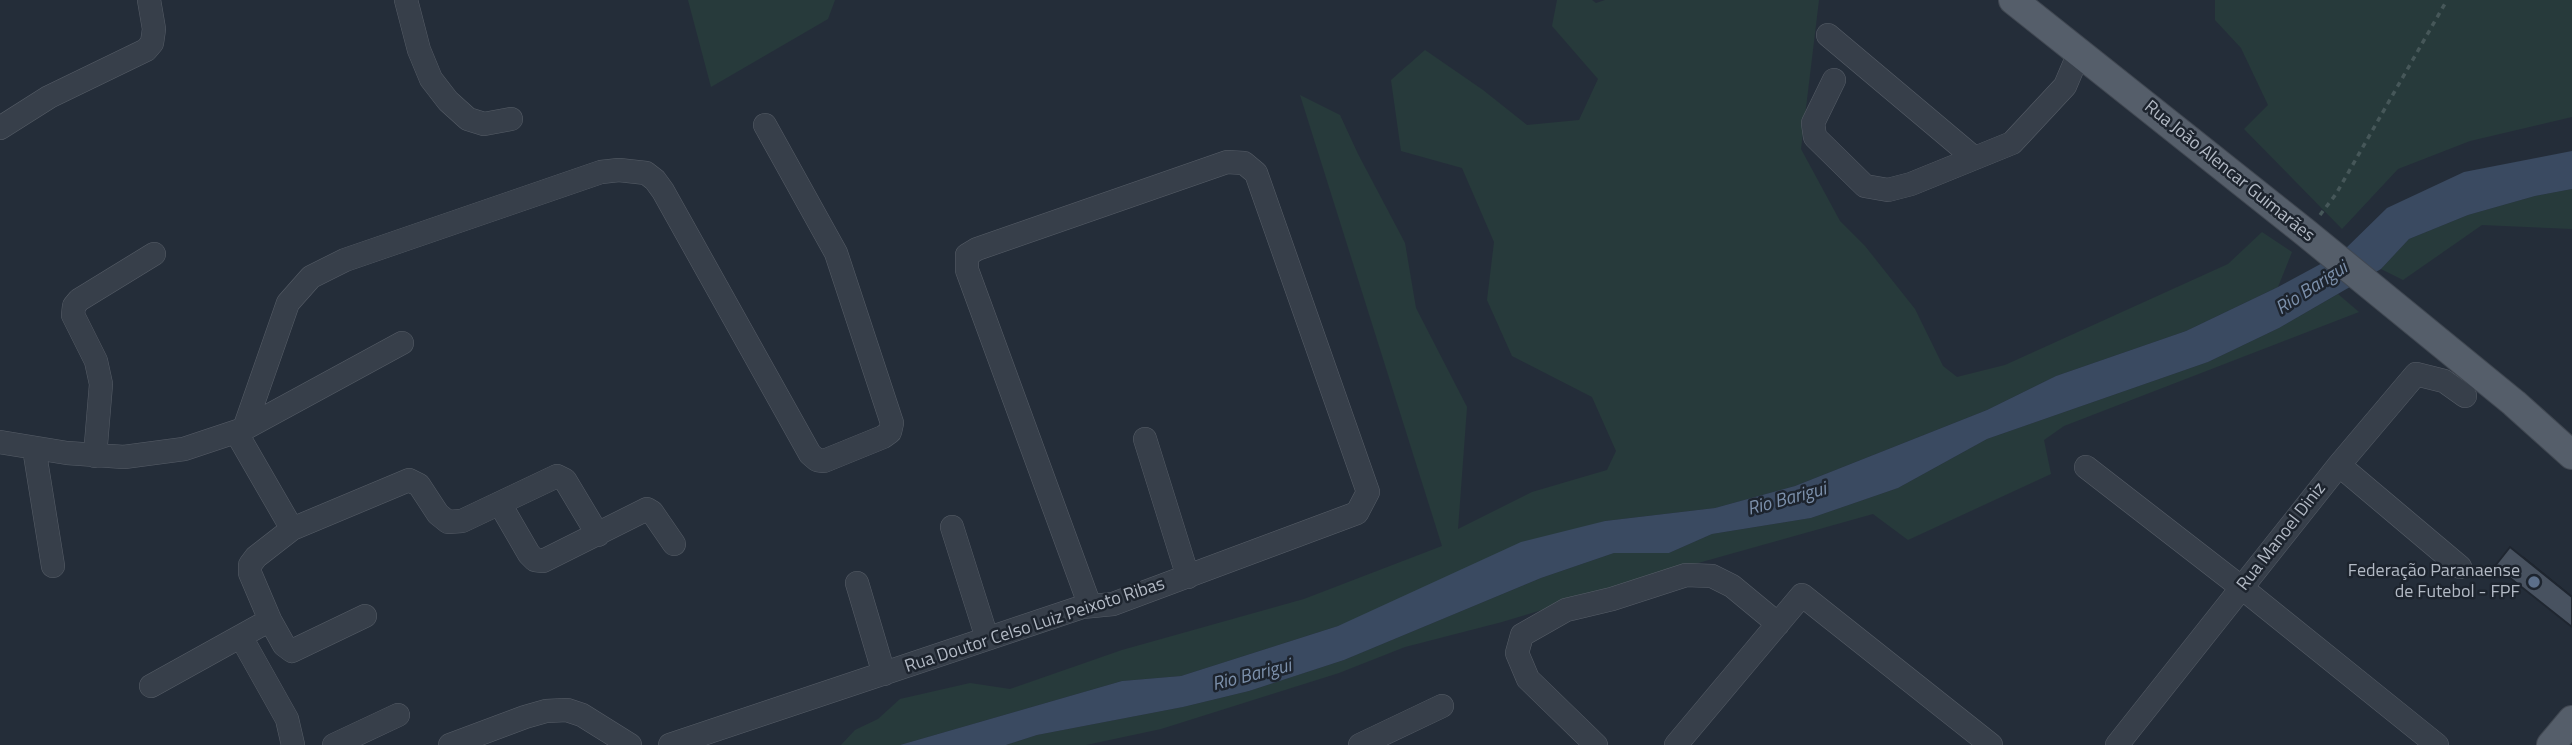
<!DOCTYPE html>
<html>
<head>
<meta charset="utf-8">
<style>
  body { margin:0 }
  canvas { display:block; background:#242d39 }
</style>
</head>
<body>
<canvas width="2572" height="745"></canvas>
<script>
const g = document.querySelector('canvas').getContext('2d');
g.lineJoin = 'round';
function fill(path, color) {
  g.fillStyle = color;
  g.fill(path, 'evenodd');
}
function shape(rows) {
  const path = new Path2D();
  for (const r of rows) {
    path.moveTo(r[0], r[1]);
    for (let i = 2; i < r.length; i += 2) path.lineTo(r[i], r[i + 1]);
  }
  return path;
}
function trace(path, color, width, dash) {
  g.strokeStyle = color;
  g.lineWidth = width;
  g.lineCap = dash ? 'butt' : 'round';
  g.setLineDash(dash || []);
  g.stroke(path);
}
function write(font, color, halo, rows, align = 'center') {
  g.font = font + ' "Titillium Web",sans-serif';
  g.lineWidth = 5;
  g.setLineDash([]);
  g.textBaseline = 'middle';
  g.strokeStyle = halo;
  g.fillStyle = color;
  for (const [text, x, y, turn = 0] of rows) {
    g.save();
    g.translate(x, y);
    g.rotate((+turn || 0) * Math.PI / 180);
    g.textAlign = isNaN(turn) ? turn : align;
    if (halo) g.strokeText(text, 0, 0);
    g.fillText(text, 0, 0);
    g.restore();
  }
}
const green = shape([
  [688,0,835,0,828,19,711,87],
  [1557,0,1592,0,1596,3,1605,0,1819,0,1801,149,1840,221,1865,246,1915,309,1943,366,1957,377,2005,365,2228,264,2262,232,2292,252,2278,287,2186,331,2056,376,1987,410,1795,486,1715,508,1605,521,1338,626,1181,676,1122,681,900,745,841,745,855,730,878,719,900,699,970,683,1010,689,1122,650,1304,599,1442,546,1300,95,1340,115,1358,154,1405,243,1416,308,1467,407,1458,529,1532,492,1607,470,1616,451,1592,397,1512,356,1487,300,1494,242,1462,168,1401,151,1391,80,1425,50,1483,90,1527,125,1579,120,1598,79,1552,26],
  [2215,0,2572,0,2572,117,2470,141,2398,169,2342,229,2244,129,2268,105,2241,48,2215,20],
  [2572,189,2572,229,2482,225,2403,280,2381,269,2409,239,2468,215,2535,196],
  [2338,294,2359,312,2064,426,2044,440,2051,474,1908,540,1873,514,1691,565,1502,622,1405,647,1339,673,1161,729,1086,745,1006,745,1037,735,1183,707,1249,691,1344,660,1541,578,1614,553,1669,553,1712,534,1811,518,1898,488,1987,439,2208,362,2279,328]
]);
const water = shape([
  [2572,151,2572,189,2535,196,2468,215,2409,239,2381,269,2279,328,2208,362,1987,439,1898,488,1811,518,1712,534,1669,553,1614,553,1541,578,1344,660,1249,691,1183,707,1037,735,1006,745,900,745,1122,681,1181,676,1338,626,1521,542,1605,521,1715,508,1795,486,1987,410,2056,376,2186,331,2278,287,2341,253,2387,208,2464,172]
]);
const shadow = shape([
  [2510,550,2524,557,2572,596,2572,625]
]);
const building = shape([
  [2510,547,2572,597,2572,627,2495,566,2510,547]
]);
const path = shape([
  [2320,215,2336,194,2447,0]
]);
const minor = shape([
  [406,0,419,50,431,79,448,101,468,119,484,124,511,119],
  [1828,35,1973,157],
  [1834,80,1813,123,1815,137,1865,186,1888,190,1911,184,2012,143,2065,86,2079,53],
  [0,128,49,97,146,50,152,43,154,29,149,0],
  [244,429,402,343],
  [236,432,292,529],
  [1145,439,1188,577],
  [0,442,67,453,124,457,184,449,244,429,288,303,311,277,345,260,601,172,619,170,646,173,655,180,663,191,810,454,817,460,824,461,883,437,890,432,892,423,836,253,765,125],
  [34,448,53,566],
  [95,456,101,384,96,361,73,315,74,306,79,300,154,254],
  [2339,465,2460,567],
  [2086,467,2242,588,2437,745],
  [500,504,529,554,535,560,543,561,647,509,652,512,674,544],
  [952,527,987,638],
  [857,583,884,674],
  [365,616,292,651,284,645,270,620,250,573,250,565,256,557,292,529,409,480,419,485,438,514,448,522,462,521,557,476,565,480,598,535],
  [241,637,287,719,293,745],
  [151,686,270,620],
  [334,745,398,715],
  [450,745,525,717,546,711,567,710,582,715,630,745],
  [670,745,1082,607,1113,604,1357,513,1368,492,1256,173,1244,163,1227,162,977,249,967,255,967,270,1090,606],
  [1360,745,1442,706],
  [1596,745,1528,679,1517,653,1522,635,1566,610,1612,599,1686,575,1712,576,1732,586,1778,624],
  [1676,745,1802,595,1991,745],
  [2117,745,2339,465,2416,374,2444,381,2465,396]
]);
const major = shape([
  [2013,0,2306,233,2514,403,2572,455],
  [2551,745,2572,720]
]);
const markers = [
  [2534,582,7,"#5c6f8a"]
];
const streetNames = [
  ["Rua João Alencar Guimarães",2229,172,39],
  ["Rua Manoel Diniz",2282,537,-52],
  ["Rua Doutor Celso Luiz Peixoto Ribas",1035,626,-18]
];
const poiNames = [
  ["Federação Paranaense",2520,572],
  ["de Futebol - FPF",2520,593]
];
const waterNames = [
  ["Rio Barigui",2312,289,-33],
  ["Rio Barigui",1787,500,-15],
  ["Rio Barigui",1252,676,-14]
];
fill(green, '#273a3b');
fill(water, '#3a4a61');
fill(shadow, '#0007');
fill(building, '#485260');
trace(building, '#1f2630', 2);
trace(minor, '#565d67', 24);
trace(major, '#414852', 30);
trace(path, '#465759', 3.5, [5, 5]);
trace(minor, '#373f4a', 23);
trace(major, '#555e6a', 28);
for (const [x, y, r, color] of markers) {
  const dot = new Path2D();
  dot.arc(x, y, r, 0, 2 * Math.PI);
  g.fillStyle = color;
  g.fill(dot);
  trace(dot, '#1d242e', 2.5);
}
write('18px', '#b3bac5', '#1d242e', streetNames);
write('18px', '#b3bac5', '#1d242e', poiNames, 'right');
write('italic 19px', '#7c90ab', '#1d242e', waterNames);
</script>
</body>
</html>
